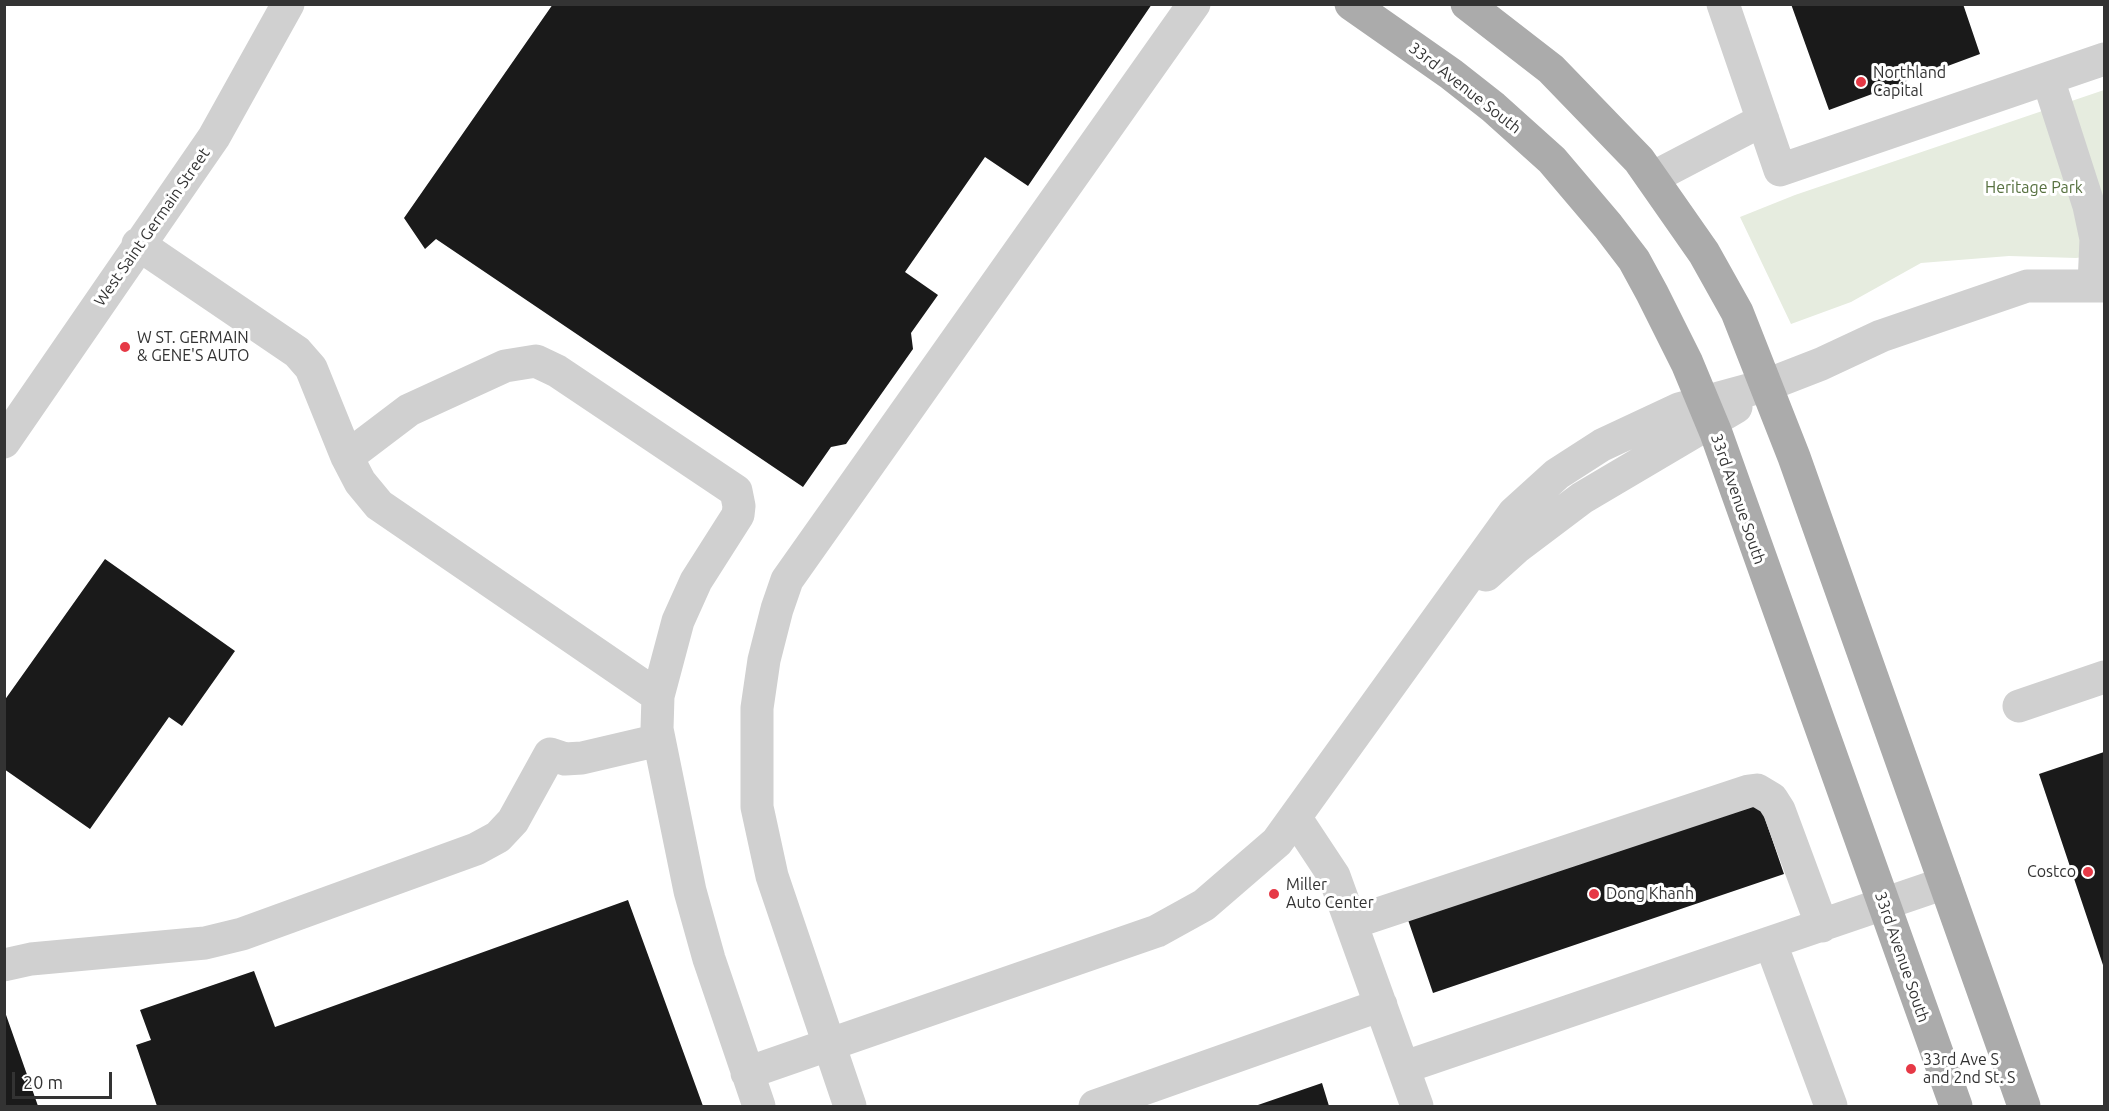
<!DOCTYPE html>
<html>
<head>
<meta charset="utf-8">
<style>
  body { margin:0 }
  #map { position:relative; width:2109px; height:1111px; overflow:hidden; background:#fff; font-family:Ubuntu,sans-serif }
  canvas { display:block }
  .frame { position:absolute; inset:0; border:6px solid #333; pointer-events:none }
  .scale { position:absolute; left:12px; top:1072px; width:100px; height:27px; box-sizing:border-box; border:3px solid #333; border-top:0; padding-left:8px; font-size:18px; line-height:21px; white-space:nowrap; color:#333; -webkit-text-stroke:4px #fff; paint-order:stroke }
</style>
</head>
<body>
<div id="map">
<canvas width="2109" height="1111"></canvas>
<div class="frame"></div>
<div class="scale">20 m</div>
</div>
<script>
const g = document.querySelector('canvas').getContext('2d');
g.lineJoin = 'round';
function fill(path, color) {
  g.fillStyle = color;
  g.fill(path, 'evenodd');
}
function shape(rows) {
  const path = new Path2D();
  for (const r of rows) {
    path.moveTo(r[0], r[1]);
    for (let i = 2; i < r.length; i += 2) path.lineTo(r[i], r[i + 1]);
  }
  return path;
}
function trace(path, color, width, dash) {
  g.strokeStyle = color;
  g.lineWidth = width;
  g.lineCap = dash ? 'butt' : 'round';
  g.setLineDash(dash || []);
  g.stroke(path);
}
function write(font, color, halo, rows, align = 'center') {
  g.font = font + ' Ubuntu,sans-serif';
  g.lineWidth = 6;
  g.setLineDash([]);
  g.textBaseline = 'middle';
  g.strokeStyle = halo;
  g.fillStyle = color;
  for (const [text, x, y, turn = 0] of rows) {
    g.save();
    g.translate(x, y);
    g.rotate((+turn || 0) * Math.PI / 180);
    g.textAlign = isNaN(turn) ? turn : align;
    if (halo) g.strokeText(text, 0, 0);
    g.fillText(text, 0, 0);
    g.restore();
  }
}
const green = shape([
  [2104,90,2104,254,2076,258,2009,256,1921,263,1851,302,1791,324,1740,217,1795,195]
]);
const building = shape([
  [553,4,1152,4,1028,186,985,157,905,272,938,295,911,333,913,349,846,444,831,447,803,487,436,239,425,249,404,218],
  [1791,4,1963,4,1980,54,1829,110],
  [105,559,235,651,182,726,169,717,90,829,4,769,4,701],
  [2104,752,2104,968,2039,774],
  [1758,798,1784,874,1433,993,1407,917],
  [628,900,703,1106,157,1106,136,1045,151,1040,140,1010,254,971,275,1027],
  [5,1012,38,1106,4,1106],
  [1322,1083,1329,1106,1255,1106]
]);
const minor = shape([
  [1723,4,1780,170,2104,59],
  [2048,79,2089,206,2096,239,2094,285],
  [1652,178,1763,120],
  [138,244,297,352,311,368,347,457,360,482,379,505,658,696],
  [4,442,214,137,288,4],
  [347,457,409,410,505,366,536,361,557,371,736,491,739,506,738,515,696,581,678,621,658,696,657,729,690,891,709,959,759,1106],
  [1486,575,1517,547,1582,498,1736,407],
  [2019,706,2104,677],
  [1295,817,1334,876,1417,1106],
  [1351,923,1749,791,1757,790,1772,799,1779,810,1822,926],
  [1771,944,1831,1106],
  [4,965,31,959,205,943,242,934,476,849,498,837,513,821,550,754,565,759,582,758,659,740],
  [1405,1067,1945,883],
  [747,1073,1157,931,1204,905,1277,842,1514,513,1557,474,1602,445,1679,409,1767,385,1821,364,1881,336,2027,286,2104,286],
  [850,1106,772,876,757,807,757,708,764,660,777,609,787,580,1194,4],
  [1095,1106,1381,1005]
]);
const major = shape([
  [1351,4,1451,74,1493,107,1552,160,1608,226,1634,260,1652,293,1687,363,1716,433,1956,1106],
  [1467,4,1551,69,1639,160,1704,253,1737,312,1794,457,2024,1106]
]);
const markers = [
  [1861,82,6,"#e63946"],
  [125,347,6,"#e63946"],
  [2088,872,6,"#e63946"],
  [1274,894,6,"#e63946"],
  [1594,894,6,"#e63946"],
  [1911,1069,6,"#e63946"]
];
const poiNames = [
  ["Northland",1873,73],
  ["Capital",1873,91],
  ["W ST. GERMAIN",137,338],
  ["& GENE'S AUTO",137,356],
  ["Costco",2076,872,"right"],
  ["Miller",1286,885],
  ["Auto Center",1286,903],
  ["Dong Khanh",1606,894],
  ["33rd Ave S",1923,1060],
  ["and 2nd St. S",1923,1078]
];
const streetNames = [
  ["33rd Avenue South",1465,88,38],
  ["West Saint Germain Street",152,227,-55],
  ["33rd Avenue South",1738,499,71],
  ["33rd Avenue South",1902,957,71]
];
const parkNames = [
  ["Heritage Park",2034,188]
];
fill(green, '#e6ecdf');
fill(building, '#1a1a1a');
trace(minor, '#d0d0d0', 33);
trace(major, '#ababab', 33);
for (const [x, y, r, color] of markers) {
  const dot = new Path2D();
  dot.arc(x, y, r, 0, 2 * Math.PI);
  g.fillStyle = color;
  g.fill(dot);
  trace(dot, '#fff', 2);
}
write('16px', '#333', '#fff', poiNames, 'left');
write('16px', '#333', '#fff', streetNames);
write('16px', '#56703f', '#fff', parkNames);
</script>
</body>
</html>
